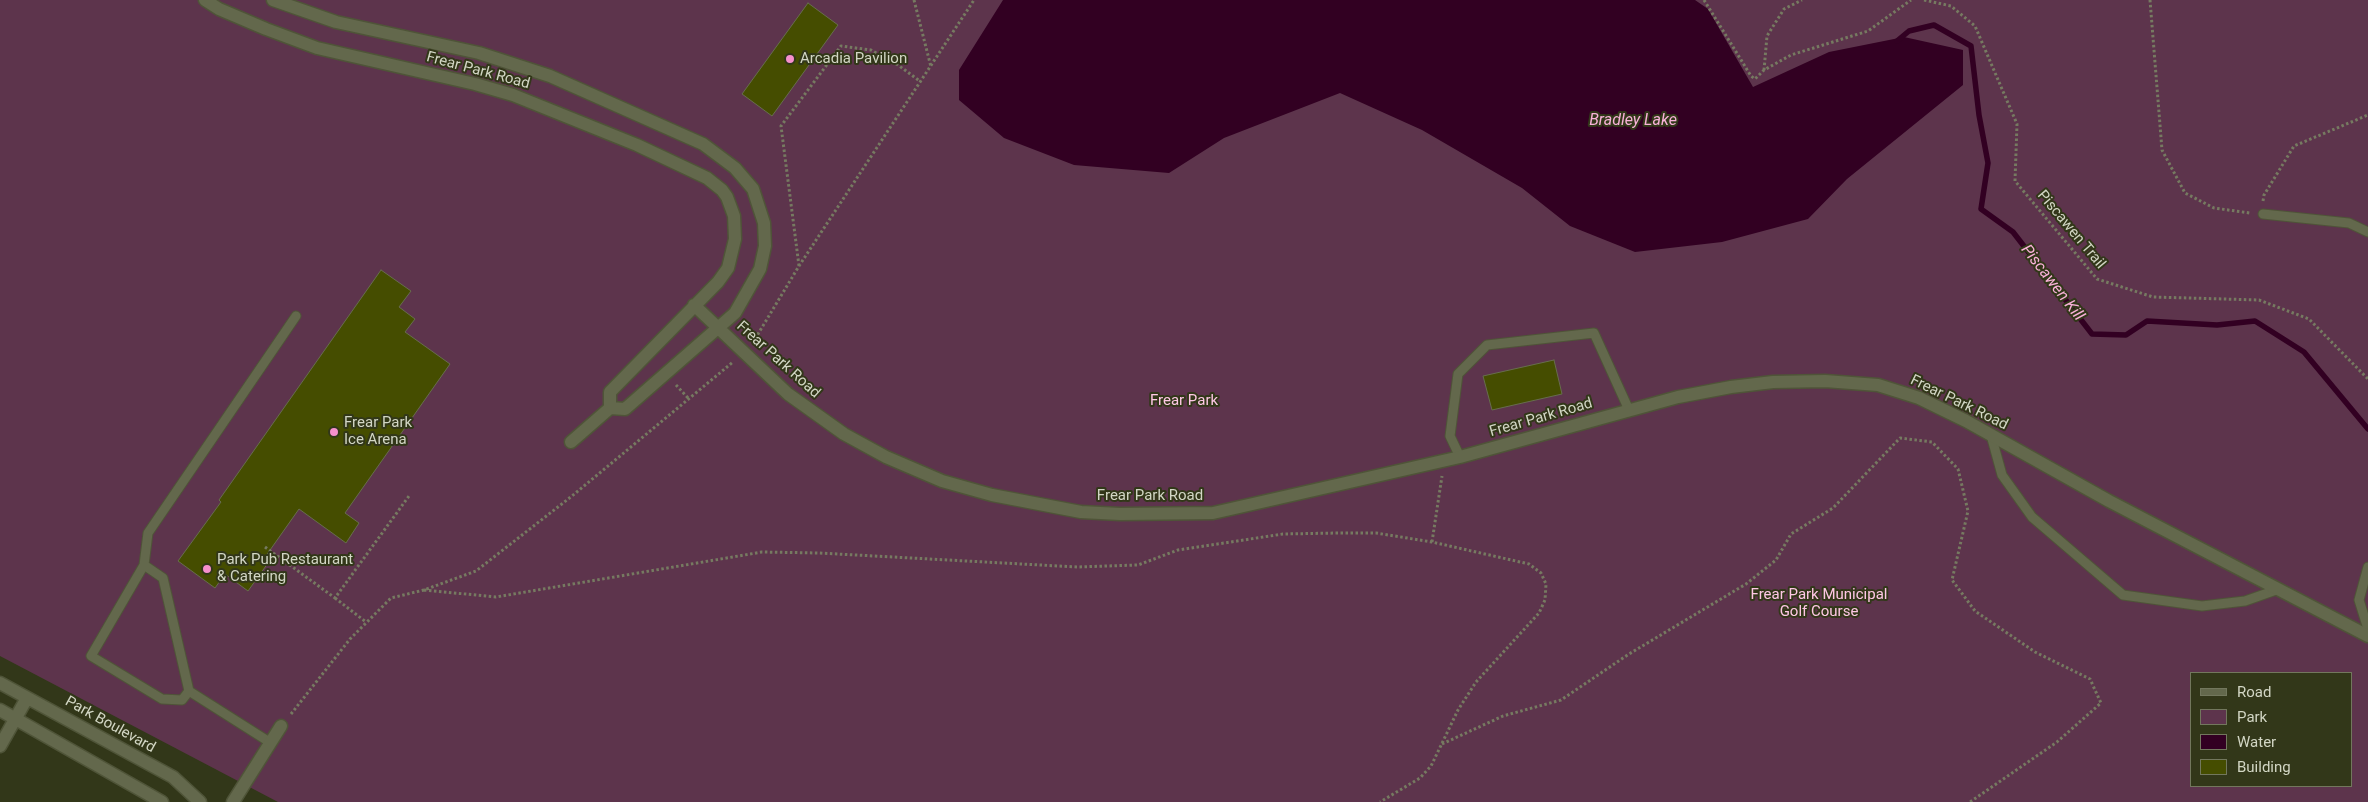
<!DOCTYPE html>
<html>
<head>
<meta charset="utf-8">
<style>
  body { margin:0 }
  #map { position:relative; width:2368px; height:802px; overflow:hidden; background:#323719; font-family:Roboto,sans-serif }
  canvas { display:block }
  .legend { position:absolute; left:2190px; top:672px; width:162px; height:115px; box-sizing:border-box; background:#323719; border:1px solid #72775d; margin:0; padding:6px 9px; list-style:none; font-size:15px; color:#d2d6c4 }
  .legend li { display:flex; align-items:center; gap:10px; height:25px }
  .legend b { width:25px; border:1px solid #72775d }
</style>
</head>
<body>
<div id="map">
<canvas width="2368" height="802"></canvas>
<ul class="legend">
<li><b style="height:6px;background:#63684c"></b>Road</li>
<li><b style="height:14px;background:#5d344c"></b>Park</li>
<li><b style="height:14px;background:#320022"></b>Water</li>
<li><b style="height:14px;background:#454d00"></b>Building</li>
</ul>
</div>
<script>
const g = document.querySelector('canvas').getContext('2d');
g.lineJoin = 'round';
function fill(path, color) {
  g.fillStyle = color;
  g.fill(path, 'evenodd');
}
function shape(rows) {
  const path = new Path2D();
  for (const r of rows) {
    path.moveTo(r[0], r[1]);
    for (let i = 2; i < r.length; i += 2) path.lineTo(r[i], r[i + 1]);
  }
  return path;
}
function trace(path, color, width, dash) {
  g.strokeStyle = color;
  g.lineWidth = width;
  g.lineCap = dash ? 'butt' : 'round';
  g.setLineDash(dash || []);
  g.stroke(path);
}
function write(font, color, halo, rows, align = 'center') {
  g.font = font + ' Roboto,sans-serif';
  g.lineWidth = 4;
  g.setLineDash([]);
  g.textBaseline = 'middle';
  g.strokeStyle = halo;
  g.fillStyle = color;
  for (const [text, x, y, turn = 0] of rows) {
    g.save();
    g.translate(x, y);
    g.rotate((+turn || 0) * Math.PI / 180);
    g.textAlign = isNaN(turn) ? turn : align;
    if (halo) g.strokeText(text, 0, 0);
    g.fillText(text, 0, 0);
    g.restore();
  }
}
const green = shape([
  [0,0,2368,0,2368,802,278,802,0,656],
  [2192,673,2352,673,2352,786,2192,786]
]);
const water = shape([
  [1003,0,1695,0,1708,9,1753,87,1829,52,1904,37,1963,50,1963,85,1847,179,1808,219,1722,242,1635,252,1570,226,1522,188,1422,130,1340,93,1224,138,1169,173,1074,165,1004,138,959,100,959,70]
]);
const stream = shape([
  [1897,41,1909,31,1934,25,1971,46,1979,115,1988,163,1981,209,2013,232,2092,334,2126,335,2147,321,2217,325,2255,321,2304,352,2368,429]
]);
const building = shape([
  [808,3,838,25,772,116,742,94,808,3],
  [381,270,411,291,399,307,415,319,405,332,450,364,345,513,359,523,346,543,299,509,263,560,268,563,248,591,225,574,215,588,178,561,221,502,219,500,381,270],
  [1554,360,1562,394,1492,410,1483,376,1554,360]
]);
const path = shape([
  [914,0,931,67],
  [1704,0,1751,76,1755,79,1764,70,1791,55,1868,31,1911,0],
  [1924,0,1951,6,1975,26,2017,124,2015,181,2097,279,2153,297,2259,300,2309,319,2368,379],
  [2150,0,2162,150,2185,193,2214,208,2250,213],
  [1764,70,1767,36,1784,9,1802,0],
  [2263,201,2264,195,2294,146,2368,115],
  [799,266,781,126,841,46,871,50,898,65,921,82],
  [755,339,799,266,974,0],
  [676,385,689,399],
  [1432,542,1442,476],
  [265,547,335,598,409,496],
  [424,590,496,597,762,552,819,553,1077,567,1138,565,1178,550,1283,534,1338,533,1376,533,1432,542,1529,564,1541,573,1546,584,1545,600,1539,613,1476,682,1458,710,1431,766,1420,778,1380,802],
  [335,598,366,622],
  [291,714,350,639,391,598,424,590,476,571,572,496,733,362],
  [1442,744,1503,716,1561,700,1629,654,1746,584,1776,560,1791,534,1833,508,1900,438,1932,442,1958,469,1968,511,1952,580,1975,611,2035,652,2090,679,2101,703,2057,742,1970,802]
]);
const lane = shape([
  [2263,214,2349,223,2368,232],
  [1991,435,2002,475,2032,517,2123,595,2202,606,2245,601,2279,589],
  [1460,457,1450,436,1458,374,1487,345,1594,333,1629,410],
  [144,565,91,656,162,699,182,700,189,691],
  [2368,567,2359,600,2368,629],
  [271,743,189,691,163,578,144,565,148,533,296,316]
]);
const street = shape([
  [205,0,219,9,266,29,317,48,475,84,513,95,637,145,707,178,722,190,727,197,734,216,735,239,728,268,718,282,610,392,610,408],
  [273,0,336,22,479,53,550,76,703,144,735,168,753,189,764,223,765,246,760,269,735,313,625,409,610,408,571,442],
  [694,305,788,394,844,434,886,457,942,481,992,495,1081,512,1120,514,1213,513,1460,457,1678,397,1731,387,1773,382,1825,381,1878,385,1919,398,1966,421,2109,501,2368,636],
  [0,683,173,777,200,802],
  [0,710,162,802],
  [0,746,27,698],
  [233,802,281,726]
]);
const markers = [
  [790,59,5,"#f790cd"],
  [334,432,5,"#f790cd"],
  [207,569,5,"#f790cd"]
];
const poiNames = [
  ["Arcadia Pavilion",800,59],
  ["Frear Park",344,423],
  ["Ice Arena",344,440],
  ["Park Pub Restaurant",217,560],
  ["& Catering",217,577]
];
const streetNames = [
  ["Frear Park Road",478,71,15],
  ["Piscawen Trail",2071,230,50],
  ["Frear Park Road",778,360,42],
  ["Frear Park Road",1959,403,26],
  ["Frear Park Road",1541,418,-16],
  ["Frear Park Road",1150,496],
  ["Park Boulevard",110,725,29]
];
const parkNames = [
  ["Frear Park",1184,401],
  ["Frear Park Municipal",1819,595],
  ["Golf Course",1819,612]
];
const waterNames = [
  ["Bradley Lake",1633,121],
  ["Piscawen Kill",2052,283,52]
];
fill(green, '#5d344c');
fill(water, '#320022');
trace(stream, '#320022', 5.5);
fill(building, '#454d00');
trace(building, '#676d4d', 1);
trace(lane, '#4f5438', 11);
trace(street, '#4f5438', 15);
trace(path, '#767a61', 3, [2.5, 2.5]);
trace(lane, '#63684c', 9);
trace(street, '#63684c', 12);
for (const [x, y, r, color] of markers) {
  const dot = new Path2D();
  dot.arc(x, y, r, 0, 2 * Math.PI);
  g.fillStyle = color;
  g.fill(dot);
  trace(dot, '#323719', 2);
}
write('15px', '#d2d6c4', '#323719', poiNames, 'left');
write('15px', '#d2d6c4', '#323719', streetNames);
write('15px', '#fec7e5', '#323719', parkNames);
write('italic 16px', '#f9b1d9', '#323719', waterNames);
</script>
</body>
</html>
